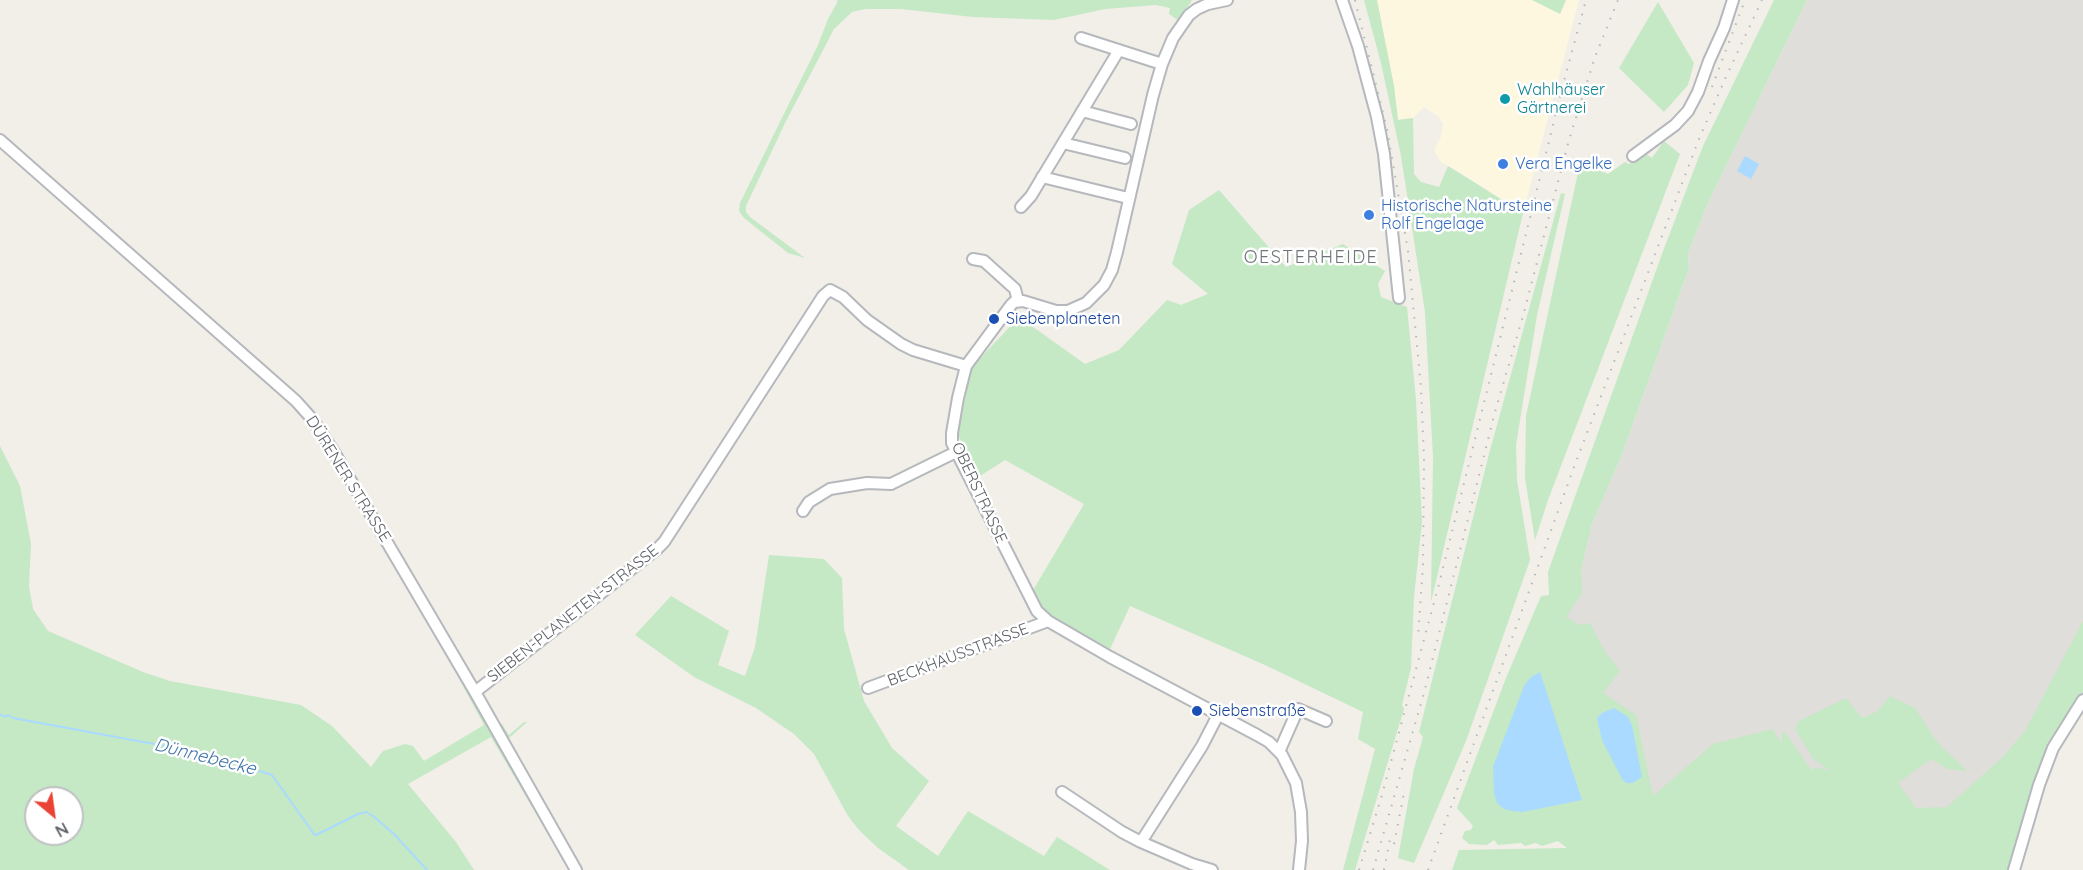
<!DOCTYPE html>
<html>
<head>
<meta charset="utf-8">
<style>
  body { margin:0 }
  #map { position:relative; width:2083px; height:870px; overflow:hidden; background:#f1efe8; font-family:Quicksand,sans-serif }
  canvas { display:block }
  .north { position:absolute; left:24px; top:786px; width:60px; height:60px; box-sizing:border-box; background:#fff; border:2px solid #bfc1c3; border-radius:50%; rotate:151deg; font-size:16px; font-weight:700; line-height:24px; text-align:center; color:#5f6368 }
  .north::after { content:''; display:block; margin:auto; width:21px; height:27px; background:#ea4335; clip-path:polygon(50% 0,100% 100%,50% 72%,0 100%) }
</style>
</head>
<body>
<div id="map">
<canvas width="2083" height="870"></canvas>
<div class="north">N</div>
</div>
<script>
const g = document.querySelector('canvas').getContext('2d');
g.lineJoin = 'round';
function fill(path, color) {
  g.fillStyle = color;
  g.fill(path, 'evenodd');
}
function shape(rows) {
  const path = new Path2D();
  for (const r of rows) {
    path.moveTo(r[0], r[1]);
    for (let i = 2; i < r.length; i += 2) path.lineTo(r[i], r[i + 1]);
  }
  return path;
}
function trace(path, color, width, dash) {
  g.strokeStyle = color;
  g.lineWidth = width;
  g.lineCap = dash ? 'butt' : 'round';
  g.setLineDash(dash || []);
  g.stroke(path);
}
function write(font, color, halo, rows, align = 'center') {
  g.font = font + ' Quicksand,sans-serif';
  g.lineWidth = 5;
  g.setLineDash([]);
  g.textBaseline = 'middle';
  g.strokeStyle = halo;
  g.fillStyle = color;
  for (const [text, x, y, turn = 0] of rows) {
    g.save();
    g.translate(x, y);
    g.rotate((+turn || 0) * Math.PI / 180);
    g.textAlign = isNaN(turn) ? turn : align;
    if (halo) g.strokeText(text, 0, 0);
    g.fillText(text, 0, 0);
    g.restore();
  }
}
const commercial = shape([
  [1377,0,1532,0,1560,14,1566,0,1579,0,1523,213,1461,173,1441,162,1434,150,1441,137,1443,124,1438,116,1424,107,1413,118,1398,120,1394,86]
]);
const industrial = shape([
  [1807,0,2083,0,2083,692,2047,744,2010,870,1643,870,1541,598,1572,590,1581,570,1592,524,1621,457,1689,268,1688,253,1708,203]
]);
const green = shape([
  [836,0,1192,0,1179,21,1169,14,1170,8,1156,5,1105,9,1054,20,973,17,901,9,865,9,852,12,834,29,785,123,746,206,746,212,750,217,805,258,788,253,744,218,739,211,740,203,818,45,828,19,838,1],
  [1364,0,1377,0,1394,86,1398,120,1413,118,1414,174,1421,182,1439,187,1448,166,1523,213,1431,602,1433,457,1425,312,1401,156,1381,63],
  [1532,0,1566,0,1560,14],
  [1774,0,1807,0,1708,203,1688,253,1689,268,1621,457,1592,524,1581,570,1582,593,1566,617,1579,625,1590,623,1605,652,1620,671,1603,693,1636,715,1653,796,1713,744,1772,729,1782,743,1782,733,1785,732,1811,770,1817,767,1831,771,1813,759,1795,729,1799,721,1846,698,1862,718,1878,711,1890,696,1915,708,1937,742,1967,771,1948,769,1931,759,1898,783,1916,808,1947,807,2005,755,2026,729,2083,621,2083,692,2047,744,2010,870,1452,870,1459,850,1567,848,1558,841,1542,846,1536,843,1525,846,1521,843,1498,845,1494,840,1487,845,1469,844,1462,838,1465,831,1471,830,1473,826,1457,808,1506,678,1541,596,1549,595,1548,572,1662,254,1703,146],
  [1658,2,1694,63,1688,85,1664,112,1619,68],
  [0,133,298,395,314,411,330,434,457,650,450,657,497,726,502,724,509,735,524,722,527,722,507,740,582,870,569,870,491,737,408,784,456,842,474,870,0,870,0,446,20,486,31,544,29,586,33,609,48,631,143,672,170,681,301,705,332,726,371,767,383,751,405,744,413,746,424,761,484,725,451,664,332,457,302,415,288,399,0,146],
  [36,798,72,798,72,834,36,834],
  [1664,141,1680,154,1548,500,1535,540,1525,478,1526,416,1580,163,1608,174,1625,162,1629,164,1643,152,1652,158],
  [1219,190,1286,267,1343,244,1385,271,1378,284,1381,297,1407,307,1416,400,1422,522,1414,597,1411,668,1402,705,1404,709,1355,870,1343,870,1375,749,1358,739,1363,712,1265,665,1130,606,1110,649,1083,635,1043,610,1032,592,1084,504,1005,460,977,478,958,435,971,368,1019,317,1085,364,1119,350,1167,300,1181,305,1208,294,1172,264,1189,210],
  [1561,193,1565,194,1537,315,1516,445,1517,480,1530,560,1466,741,1414,863,1398,858,1414,769,1423,737,1419,732,1489,454],
  [769,555,824,559,842,578,844,629,864,701,892,748,929,781,896,826,938,856,968,811,1044,856,1057,837,1110,870,909,870,878,848,859,830,848,816,814,754,794,734,756,708,694,677,635,635,671,596,729,631,718,665,745,676,755,647]
]);
const water = shape([
  [1745,156,1759,164,1751,179,1737,171],
  [1540,672,1582,800,1523,812,1513,811,1504,809,1497,803,1494,793,1493,767,1524,686,1531,677],
  [1614,708,1628,717,1632,725,1642,777,1633,783,1626,783,1622,779,1602,740,1597,718,1602,713]
]);
const stream = shape([
  [0,714,5,717,8,715,13,718,203,753,272,775,314,834,316,835,358,814,366,812,373,816,394,834,427,870]
]);
const minor = shape([
  [1227,0,1208,4,1197,9,1189,15,1173,38,1162,64,1153,95,1117,252,1112,270,1104,285,1086,303,1068,311,1056,311,1023,301,1014,302,1011,305,966,366,958,398,952,433,952,443,1037,611,1048,621,1110,657,1257,735,1269,742,1282,755,1296,783,1301,812,1302,841,1299,870],
  [1342,0,1358,46,1377,117,1384,154,1399,298],
  [1081,38,1162,64],
  [1082,111,1131,124],
  [0,140,296,401,313,420,334,452,475,692,576,870],
  [1063,143,1125,158],
  [1633,156,1675,125,1688,111,1698,92,1709,61,1724,28,1733,0],
  [1042,177,1128,198],
  [1021,207,1031,196,1119,50],
  [973,259,984,261,1015,289,1018,301],
  [803,511,809,502,830,489,867,483,891,484,956,452],
  [868,688,1048,621],
  [475,692,657,549,664,542,823,296,830,290,843,297,867,320,901,344,913,350,966,366],
  [1279,752,1298,709,1326,721],
  [1062,792,1122,832,1141,842,1192,864,1212,870],
  [1141,842,1202,746,1218,715],
  [2014,870,2039,785,2053,748,2083,700]
]);
const rail = shape([
  [1355,0,1387,129,1408,251,1421,388,1424,459,1423,565,1418,638],
  [1712,87,1745,0],
  [1394,844,1405,788],
  [1359,870,1382,795,1439,584,1564,81,1586,0],
  [1373,870,1424,693,1495,412,1523,316,1569,140,1595,57,1618,0],
  [1384,870,1391,834],
  [1428,870,1574,467,1699,139,1725,79,1762,0]
]);
const markers = [
  [1505,99,6,"#0f9aa8"],
  [1503,164,6,"#3f7fe0"],
  [1369,215,6,"#3f7fe0"],
  [994,319,6,"#1a4fb4"],
  [1197,711,6,"#1a4fb4"]
];
const cultureNames = [
  ["Wahlhäuser",1517,90],
  ["Gärtnerei",1517,108]
];
const shopNames = [
  ["Vera Engelke",1515,164],
  ["Historische Natursteine",1381,206],
  ["Rolf Engelage",1381,224]
];
const transitNames = [
  ["Siebenplaneten",1006,319],
  ["Siebenstraße",1209,711]
];
const streetNames = [
  ["DÜRENER STRASSE",348,479,58],
  ["OBERSTRASSE",979,493,65],
  ["SIEBEN-PLANETEN-STRASSE",573,614,-38],
  ["BECKHAUSSTRASSE",958,655,-21]
];
const neighbourhoodNames = [
  ["OESTERHEIDE",1311,258]
];
const waterNames = [
  ["Dünnebecke",205,757,14]
];
fill(commercial, '#fef7e0');
fill(industrial, '#e0deda');
fill(green, '#c5e8c5');
fill(water, '#aadaff');
trace(stream, '#aadaff', 2);
trace(minor, '#b5b8bc', 14);
trace(minor, '#fff', 10);
trace(rail, '#b6b7b8', 2, [1.5, 8]);
for (const [x, y, r, color] of markers) {
  const dot = new Path2D();
  dot.arc(x, y, r, 0, 2 * Math.PI);
  g.fillStyle = color;
  g.fill(dot);
  trace(dot, '#fff', 2);
}
write('16px', '#0d838f', '#fff', cultureNames, 'left');
write('16px', '#366cbe', '#fff', shopNames, 'left');
write('16px', '#164399', '#fff', transitNames, 'left');
write('16px', '#5f6368', '#fff', streetNames);
g.letterSpacing = '1.5px';
write('18px', '#70757a', '#fff', neighbourhoodNames);
g.letterSpacing = '0px';
write('italic 18px', '#4174aa', '#fff', waterNames);
</script>
</body>
</html>
